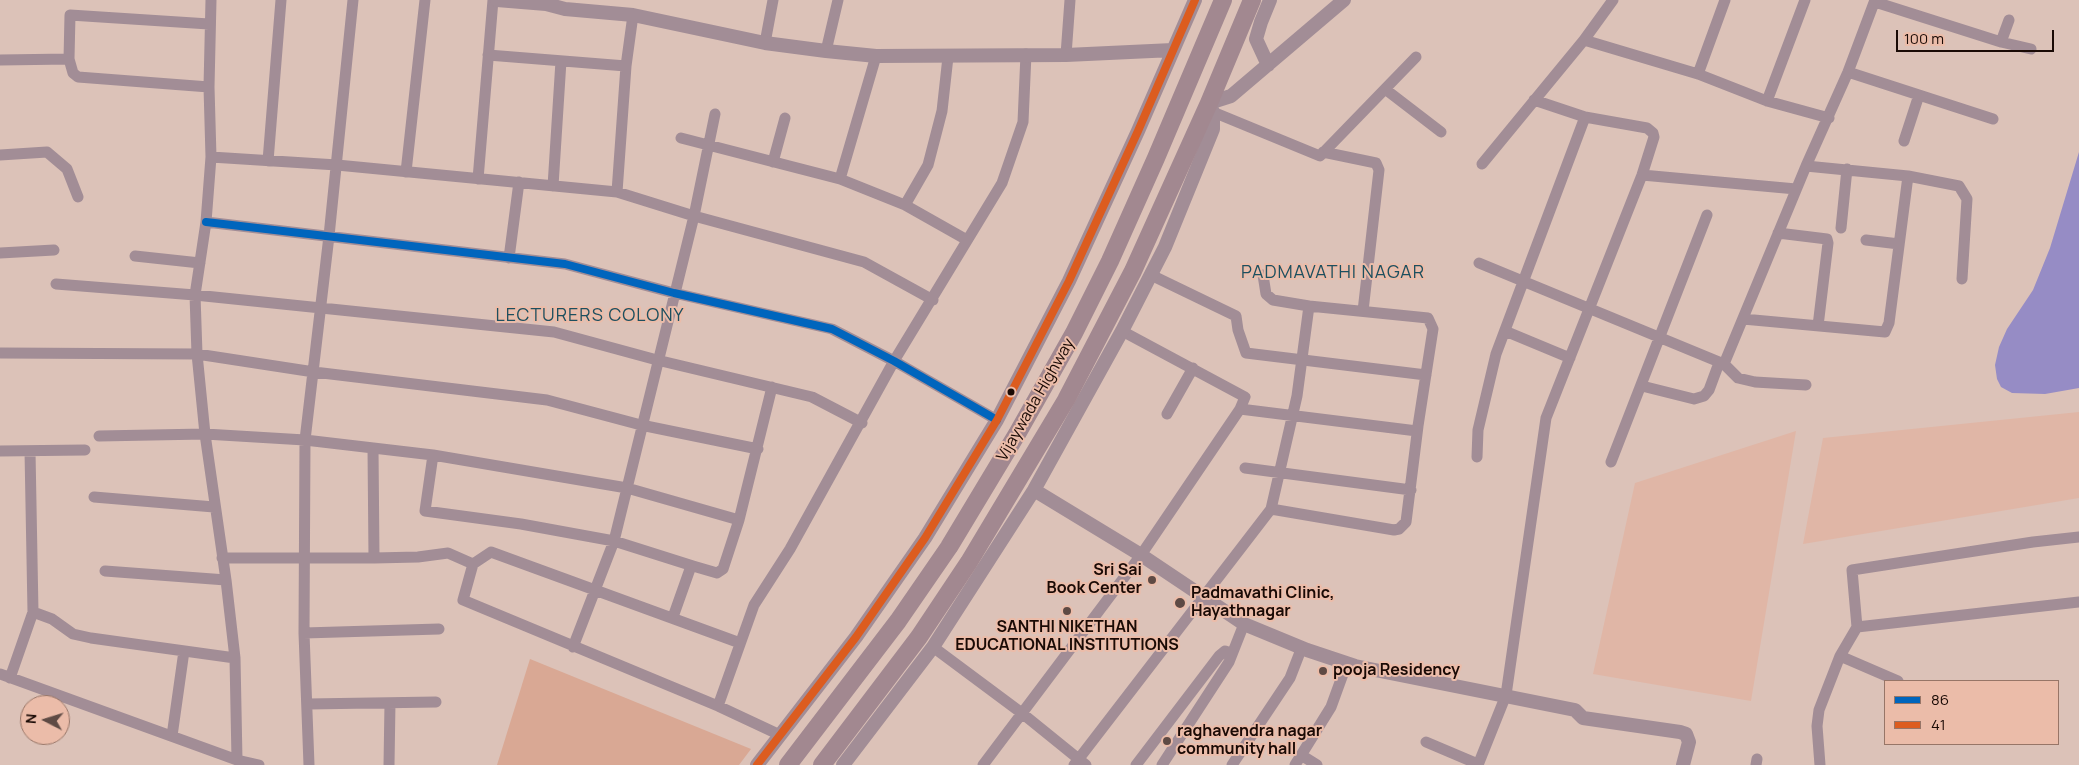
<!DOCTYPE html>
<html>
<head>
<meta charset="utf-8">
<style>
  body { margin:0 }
  #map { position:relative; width:2079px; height:765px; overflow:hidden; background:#dcc2b8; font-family:Manrope,sans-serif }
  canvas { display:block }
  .legend { position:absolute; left:1884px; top:680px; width:175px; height:65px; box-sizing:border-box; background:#ebbca9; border:1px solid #977567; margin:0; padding:6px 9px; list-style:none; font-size:15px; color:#1a0a05 }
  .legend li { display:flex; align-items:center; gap:10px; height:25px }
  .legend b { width:25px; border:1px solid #977567 }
  .north { position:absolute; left:20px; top:695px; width:50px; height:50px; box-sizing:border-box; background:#ebbca9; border:1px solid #977567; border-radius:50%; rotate:275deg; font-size:14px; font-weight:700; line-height:20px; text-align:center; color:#1a0a05 }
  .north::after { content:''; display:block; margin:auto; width:18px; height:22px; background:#5e4a44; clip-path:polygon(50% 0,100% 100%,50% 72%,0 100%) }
  .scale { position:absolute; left:1896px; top:30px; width:158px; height:22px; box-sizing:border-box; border:2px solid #1a0a05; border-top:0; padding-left:6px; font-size:15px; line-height:18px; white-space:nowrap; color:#1a0a05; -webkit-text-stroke:4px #ebbca9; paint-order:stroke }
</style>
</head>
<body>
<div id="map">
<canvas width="2079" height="765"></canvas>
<ul class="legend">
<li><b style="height:6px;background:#0065bd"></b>86</li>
<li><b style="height:6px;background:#dc5c1f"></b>41</li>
</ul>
<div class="north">N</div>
<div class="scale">100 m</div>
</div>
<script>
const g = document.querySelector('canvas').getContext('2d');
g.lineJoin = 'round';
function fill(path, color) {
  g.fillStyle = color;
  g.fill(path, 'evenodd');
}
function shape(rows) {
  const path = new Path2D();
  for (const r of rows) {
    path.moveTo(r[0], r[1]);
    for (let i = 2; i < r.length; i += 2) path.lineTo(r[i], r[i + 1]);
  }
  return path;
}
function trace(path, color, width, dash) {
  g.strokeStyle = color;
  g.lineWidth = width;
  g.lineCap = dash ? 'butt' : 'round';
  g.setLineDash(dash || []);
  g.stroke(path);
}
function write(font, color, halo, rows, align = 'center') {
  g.font = font + ' Manrope,sans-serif';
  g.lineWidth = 4;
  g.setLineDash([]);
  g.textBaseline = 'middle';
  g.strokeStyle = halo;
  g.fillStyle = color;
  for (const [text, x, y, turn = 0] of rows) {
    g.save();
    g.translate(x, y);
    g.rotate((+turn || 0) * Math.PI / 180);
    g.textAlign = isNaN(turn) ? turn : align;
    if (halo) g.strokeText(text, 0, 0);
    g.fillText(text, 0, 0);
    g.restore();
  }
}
const built = shape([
  [2079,412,2079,498,1803,544,1823,438],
  [1796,431,1751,701,1593,674,1635,483]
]);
const green = shape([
  [530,659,751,749,739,765,497,765]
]);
const water = shape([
  [2079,152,2079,388,2045,394,2012,393,2001,387,1997,379,1995,365,1999,347,2007,329,2033,290,2050,248]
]);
const minor = shape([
  [211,0,209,87,211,157,206,222,195,295,197,354,205,434,226,580,235,658,237,760],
  [1875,2,2001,42,2031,49],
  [1584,40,1698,74,1767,101,1829,118],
  [2001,42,2009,20],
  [765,43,773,0],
  [826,51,838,0],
  [488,55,626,66],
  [1066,55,1070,0],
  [69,59,73,73,78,77,209,87],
  [0,60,69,59,70,15,209,24],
  [1848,72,1993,119],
  [1698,74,1725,0],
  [1385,89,1441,132],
  [1767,101,1805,0],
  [1213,112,1320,156,1416,57],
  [681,138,840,179,905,205,967,240],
  [1904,141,1919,95],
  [1323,152,1376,163,1379,170,1363,311],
  [0,155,47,152,67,169,78,197],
  [211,157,337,165,617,192,694,216,864,262,933,300],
  [268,161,281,0],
  [773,162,785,118],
  [1482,164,1584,40,1613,0],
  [1806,166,1908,176,1959,186,1967,199,1962,279],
  [406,172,425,0],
  [1642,175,1796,189],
  [478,179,493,0],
  [840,179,876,56],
  [553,186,561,61],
  [617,192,626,66,633,15],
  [905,205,928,165,942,111,948,57],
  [206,222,565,264,674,293,832,329,894,361,997,420],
  [1841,228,1847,169],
  [1778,233,1827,239,1828,243,1818,326],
  [1866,240,1899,244],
  [0,253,54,250],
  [135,256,200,263],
  [509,258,519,182],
  [1479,263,1724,364,1806,166,1848,72,1875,0],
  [1151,275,1236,316,1238,330,1246,353,1426,375],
  [56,284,195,295,554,332,657,360,812,397,862,423],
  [1743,319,1885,332,1889,323,1908,176],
  [1505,331,1570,358],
  [0,353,197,354,314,372,547,400,641,425,758,449],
  [1724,364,1738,378,1755,382,1806,385],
  [1642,386,1694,399,1704,396,1709,390,1719,363],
  [1240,409,1417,431],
  [1167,414,1193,368],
  [99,436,205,434,305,440,433,455,627,488,739,520],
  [373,448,374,558],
  [0,451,85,450],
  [433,455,425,511,521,524,614,541,693,566],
  [1477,457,1478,430,1496,354,1585,117],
  [1611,462,1707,215],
  [1245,468,1411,490],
  [94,497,214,507],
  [1271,509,1394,530,1399,529,1406,522,1418,426,1433,329,1428,318,1309,306],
  [222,558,374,558,418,557,448,553,473,564],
  [105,571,226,580],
  [33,612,52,619,73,634,91,638,235,658],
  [673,617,690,569,693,566,717,573,723,569,739,520,772,387],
  [1857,627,1852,570,2033,542,2079,537],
  [304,633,439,629],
  [740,643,491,552,473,564,463,600,718,706,780,735],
  [573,647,614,541,694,216,715,114],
  [933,647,1023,714,1086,765],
  [1840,656,1898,681],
  [0,674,237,760,259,765],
  [10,678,33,612,30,451],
  [308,704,436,702],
  [718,706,754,605,790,549,894,361,1002,183,1023,122,1026,54],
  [172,736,184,651],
  [1426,742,1478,764],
  [1301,755,1317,765],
  [309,765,304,633,305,440,329,236,353,0],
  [389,765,390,703],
  [983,765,1141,555,1240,409,1245,397,1122,331],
  [1074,765,1271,509,1297,396,1309,306,1273,300,1266,294,1263,275],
  [1136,765,1219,656,1225,651,1231,653],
  [1162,765,1229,662,1244,624],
  [1232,765,1290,678,1302,647],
  [1295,765,1331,707,1347,663],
  [1478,765,1506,695,1546,418,1642,175,1654,137,1653,133,1647,128,1585,117,1534,100],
  [1756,765,1757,759],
  [1820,765,1817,726,1819,710,1840,656,1857,627,2079,602]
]);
const tertiary = shape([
  [497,0,546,4,565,9,633,15,765,43,826,51,876,56,1066,55,1173,50],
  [1268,65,1256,39,1261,22,1270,0],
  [1034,490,1141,555,1244,624,1307,650,1355,666,1575,710,1583,718,1680,732,1686,734,1689,742,1683,765],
  [757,765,856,637,925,538,997,420,1069,281,1138,131,1195,0],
  [843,765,933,647,1034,490,1122,331,1165,247,1213,129,1213,112,1209,103,1231,96,1344,0]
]);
const trunk = shape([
  [788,765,898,621,949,547,1017,434,1074,333,1110,261,1156,158,1223,0],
  [822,765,919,637,969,562,1066,400,1133,271,1209,103,1252,0]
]);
const bus1 = shape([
  [206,222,565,264,674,293,832,329,894,361,997,420]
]);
const bus2 = shape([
  [757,765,856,637,925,538,997,420,1069,281,1138,131,1195,0]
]);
const markers = [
  [1011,392,4.5,"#1a0a05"],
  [1152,580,5,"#5e4a44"],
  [1180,603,6,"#5e4a44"],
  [1067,611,5,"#5e4a44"],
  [1323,671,5,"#5e4a44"],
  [1167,741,5,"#5e4a44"]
];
const streetNames = [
  ["Vijaywada Highway",1036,400,-60]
];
const poiNames = [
  ["Sri Sai",1142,571,"right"],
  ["Book Center",1142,589,"right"],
  ["Padmavathi Clinic,",1191,594],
  ["Hayathnagar",1191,612],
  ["SANTHI NIKETHAN",1067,628,"center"],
  ["EDUCATIONAL INSTITUTIONS",1067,646,"center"],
  ["pooja Residency",1333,671],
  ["raghavendra nagar",1177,732],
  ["community hall",1177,750]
];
const neighbourhoodNames = [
  ["PADMAVATHI NAGAR",1333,273],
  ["LECTURERS COLONY",590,316]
];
fill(built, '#e0b6a6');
fill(green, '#d9a894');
fill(water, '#968cc5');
trace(minor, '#a28d96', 11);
trace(tertiary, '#a28d96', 14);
trace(trunk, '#a28890', 18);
trace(bus1, '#0065bd', 8);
trace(bus2, '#dc5c1f', 8);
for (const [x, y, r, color] of markers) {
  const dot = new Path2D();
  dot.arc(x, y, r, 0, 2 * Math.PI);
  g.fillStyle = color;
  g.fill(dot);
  trace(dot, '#ebbca9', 2);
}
write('16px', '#1a0a05', '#ebbca9', streetNames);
write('bold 16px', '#1a0a05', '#ebbca9', poiNames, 'left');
g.letterSpacing = '1px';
write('18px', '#1c4f5f', '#ebbca9', neighbourhoodNames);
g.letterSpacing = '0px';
</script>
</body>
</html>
